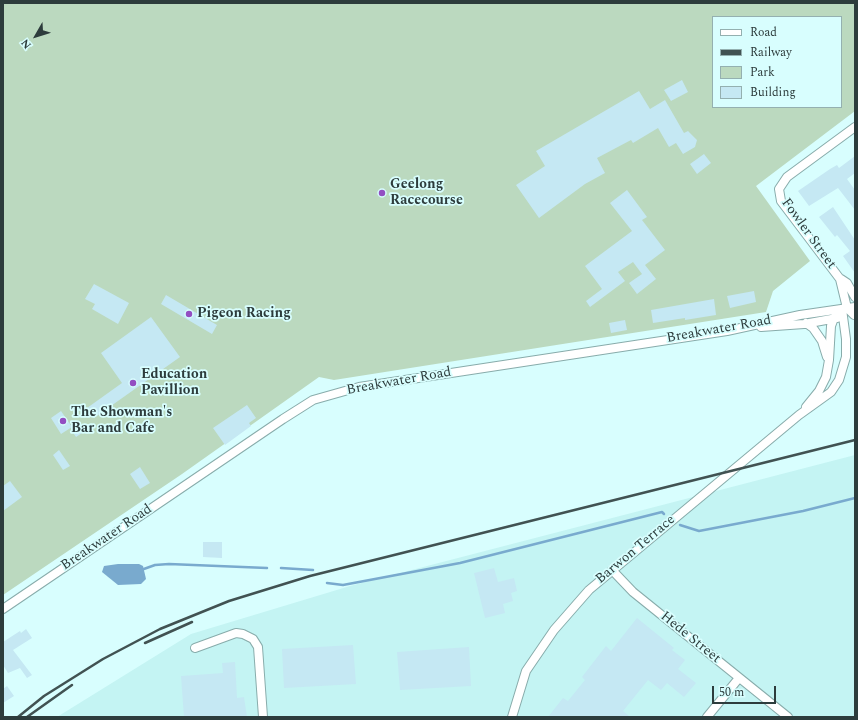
<!DOCTYPE html>
<html>
<head>
<meta charset="utf-8">
<style>
  body { margin:0 }
  #map { position:relative; width:858px; height:720px; overflow:hidden; background:#d8fefe; font-family:Spectral,serif }
  canvas { display:block }
  .frame { position:absolute; inset:0; border:4px solid #2d3c3c; pointer-events:none }
  .legend { position:absolute; left:712px; top:16px; width:130px; height:92px; box-sizing:border-box; background:#d8fefe; border:1px solid #94b0b0; margin:0; padding:5px 7px; list-style:none; font-size:12px; color:#2d3c3c }
  .legend li { display:flex; align-items:center; gap:8px; height:20px }
  .legend b { width:20px; border:1px solid #94b0b0 }
  .north { position:absolute; left:16px; top:16px; width:40px; height:40px; -webkit-text-stroke:3px #d8fefe; paint-order:stroke; rotate:231deg; font-size:11px; font-weight:700; line-height:16px; text-align:center; color:#2d3c3c }
  .north::after { content:''; display:block; margin:auto; width:14px; height:18px; background:#2d3c3c; clip-path:polygon(50% 0,100% 100%,50% 72%,0 100%) }
  .scale { position:absolute; left:712px; top:686px; width:64px; height:18px; box-sizing:border-box; border:2px solid #2d3c3c; border-top:0; padding-left:5px; font-size:12px; line-height:14px; white-space:nowrap; color:#2d3c3c; -webkit-text-stroke:3px #d8fefe; paint-order:stroke }
</style>
</head>
<body>
<div id="map">
<canvas width="858" height="720"></canvas>
<div class="frame"></div>
<ul class="legend">
<li><b style="height:5px;background:#fff"></b>Road</li>
<li><b style="height:5px;background:#415252"></b>Railway</li>
<li><b style="height:11px;background:#bbd9bf"></b>Park</li>
<li><b style="height:11px;background:#c5e8f3"></b>Building</li>
</ul>
<div class="north">N</div>
<div class="scale">50 m</div>
</div>
<script>
const g = document.querySelector('canvas').getContext('2d');
g.lineJoin = 'round';
function fill(path, color) {
  g.fillStyle = color;
  g.fill(path, 'evenodd');
}
function shape(rows) {
  const path = new Path2D();
  for (const r of rows) {
    path.moveTo(r[0], r[1]);
    for (let i = 2; i < r.length; i += 2) path.lineTo(r[i], r[i + 1]);
  }
  return path;
}
function trace(path, color, width, dash) {
  g.strokeStyle = color;
  g.lineWidth = width;
  g.lineCap = dash ? 'butt' : 'round';
  g.setLineDash(dash || []);
  g.stroke(path);
}
function write(font, color, halo, rows, align = 'center') {
  g.font = font + ' Spectral,serif';
  g.lineWidth = 3.5;
  g.setLineDash([]);
  g.textBaseline = 'middle';
  g.strokeStyle = halo;
  g.fillStyle = color;
  for (const [text, x, y, turn = 0] of rows) {
    g.save();
    g.translate(x, y);
    g.rotate((+turn || 0) * Math.PI / 180);
    g.textAlign = isNaN(turn) ? turn : align;
    if (halo) g.strokeText(text, 0, 0);
    g.fillText(text, 0, 0);
    g.restore();
  }
}
const built = shape([
  [855,455,855,717,57,717,191,634,350,586]
]);
const green = shape([
  [3,3,855,3,855,111,756,186,810,261,773,291,766,312,334,380,319,377,182,474,3,595],
  [713,17,841,17,841,107,713,107]
]);
const water = shape([
  [118,564,139,564,143,566,146,579,141,584,118,585,102,572,104,566]
]);
const stream = shape([
  [680,525,699,531,803,511,855,498],
  [281,568,313,570],
  [141,570,155,565,169,564,267,568],
  [327,583,343,585,460,563,662,512,664,514]
]);
const building = shape([
  [682,80,688,92,671,101,664,90],
  [639,91,650,109,665,100,684,133,688,131,697,140,695,147,683,154,676,143,669,147,658,128,633,143,631,140,597,158,605,173,585,184,539,218,516,185,545,166,536,151],
  [704,154,711,163,697,174,690,164],
  [855,156,855,173,847,179,855,190,855,210,838,188,809,206,798,191,830,169,837,165,839,168],
  [627,190,647,217,642,220,665,250,645,265,656,279,637,294,629,283,642,274,633,262,618,272,625,281,590,307,586,301,602,289,585,266,632,231,610,203],
  [833,207,855,240,855,273,843,256,850,251,837,235,835,237,819,217],
  [94,284,129,303,118,324,92,309,95,304,85,299],
  [754,291,756,302,730,308,727,296],
  [166,295,217,325,212,334,161,304],
  [714,299,716,315,685,320,685,318,653,323,651,310],
  [151,317,180,357,94,418,87,408,122,383,101,353],
  [625,320,627,330,611,333,609,323],
  [247,405,256,418,249,423,251,426,225,445,213,428],
  [61,411,72,427,61,434,51,418],
  [81,425,85,431,76,437,72,431],
  [59,450,70,466,63,470,53,455],
  [140,467,150,483,140,489,130,474],
  [10,481,22,497,3,511,3,486],
  [203,542,222,542,222,558,203,557],
  [494,568,498,582,514,578,517,591,511,593,513,601,503,604,505,613,485,618,474,573],
  [637,618,674,648,672,650,685,660,678,669,696,683,684,697,667,683,661,690,648,680,623,711,630,717,548,717,563,698,568,701,585,680,582,677,606,646,611,651],
  [26,629,32,638,13,650,32,675,27,678,20,668,8,673,3,665,3,642,20,631,21,633],
  [353,645,356,684,284,688,282,649],
  [469,647,471,686,400,690,397,652],
  [235,662,237,698,244,697,247,717,184,717,181,676,223,673,222,663],
  [7,686,14,696,3,703,3,689]
]);
const minor = shape([
  [855,127,787,177,779,189,781,201,840,279,847,308,854,315,855,312],
  [841,279,847,283,855,297],
  [806,323,813,328,822,341,827,357],
  [761,327,804,324,837,318],
  [806,407,819,391,826,377,829,360,831,326,834,318,842,309],
  [612,570,633,592,788,717],
  [3,609,283,419,313,400,359,387,727,331,800,315,855,307],
  [195,648,236,633,243,634,253,639,258,647,263,717],
  [512,717,526,671,554,630,589,590,799,415,831,392,839,380,846,357,846,339,842,309],
  [707,717,739,678]
]);
const rail = shape([
  [145,643,192,622],
  [18,717,44,696,103,659,160,629,229,601,310,576,855,440],
  [27,717,72,685]
]);
const markers = [
  [382,193,4,"#934ec2"],
  [189,314,4,"#934ec2"],
  [133,383,4,"#934ec2"],
  [63,421,4,"#934ec2"]
];
const poiNames = [
  ["Geelong",390,185],
  ["Racecourse",390,201],
  ["Pigeon Racing",197,314],
  ["Education",141,375],
  ["Pavillion",141,391],
  ["The Showman's",71,413],
  ["Bar and Cafe",71,429]
];
const streetNames = [
  ["Fowler Street",808,234,54],
  ["Breakwater Road",719,330,-10],
  ["Breakwater Road",399,382,-10],
  ["Breakwater Road",107,538,-34],
  ["Barwon Terrace",636,550,-40],
  ["Hede Street",690,638,39]
];
fill(built, '#c4f4f3');
fill(green, '#bbd9bf');
fill(water, '#79aace');
trace(stream, '#79aace', 2.5);
fill(building, '#c5e8f3');
trace(minor, '#88acab', 10);
trace(minor, '#fff', 8);
trace(rail, '#415252', 2.5);
for (const [x, y, r, color] of markers) {
  const dot = new Path2D();
  dot.arc(x, y, r, 0, 2 * Math.PI);
  g.fillStyle = color;
  g.fill(dot);
  trace(dot, '#d8fefe', 1.5);
}
write('bold 14px', '#2d3c3c', '#d8fefe', poiNames, 'left');
write('14px', '#2d3c3c', '#d8fefe', streetNames);
</script>
</body>
</html>
